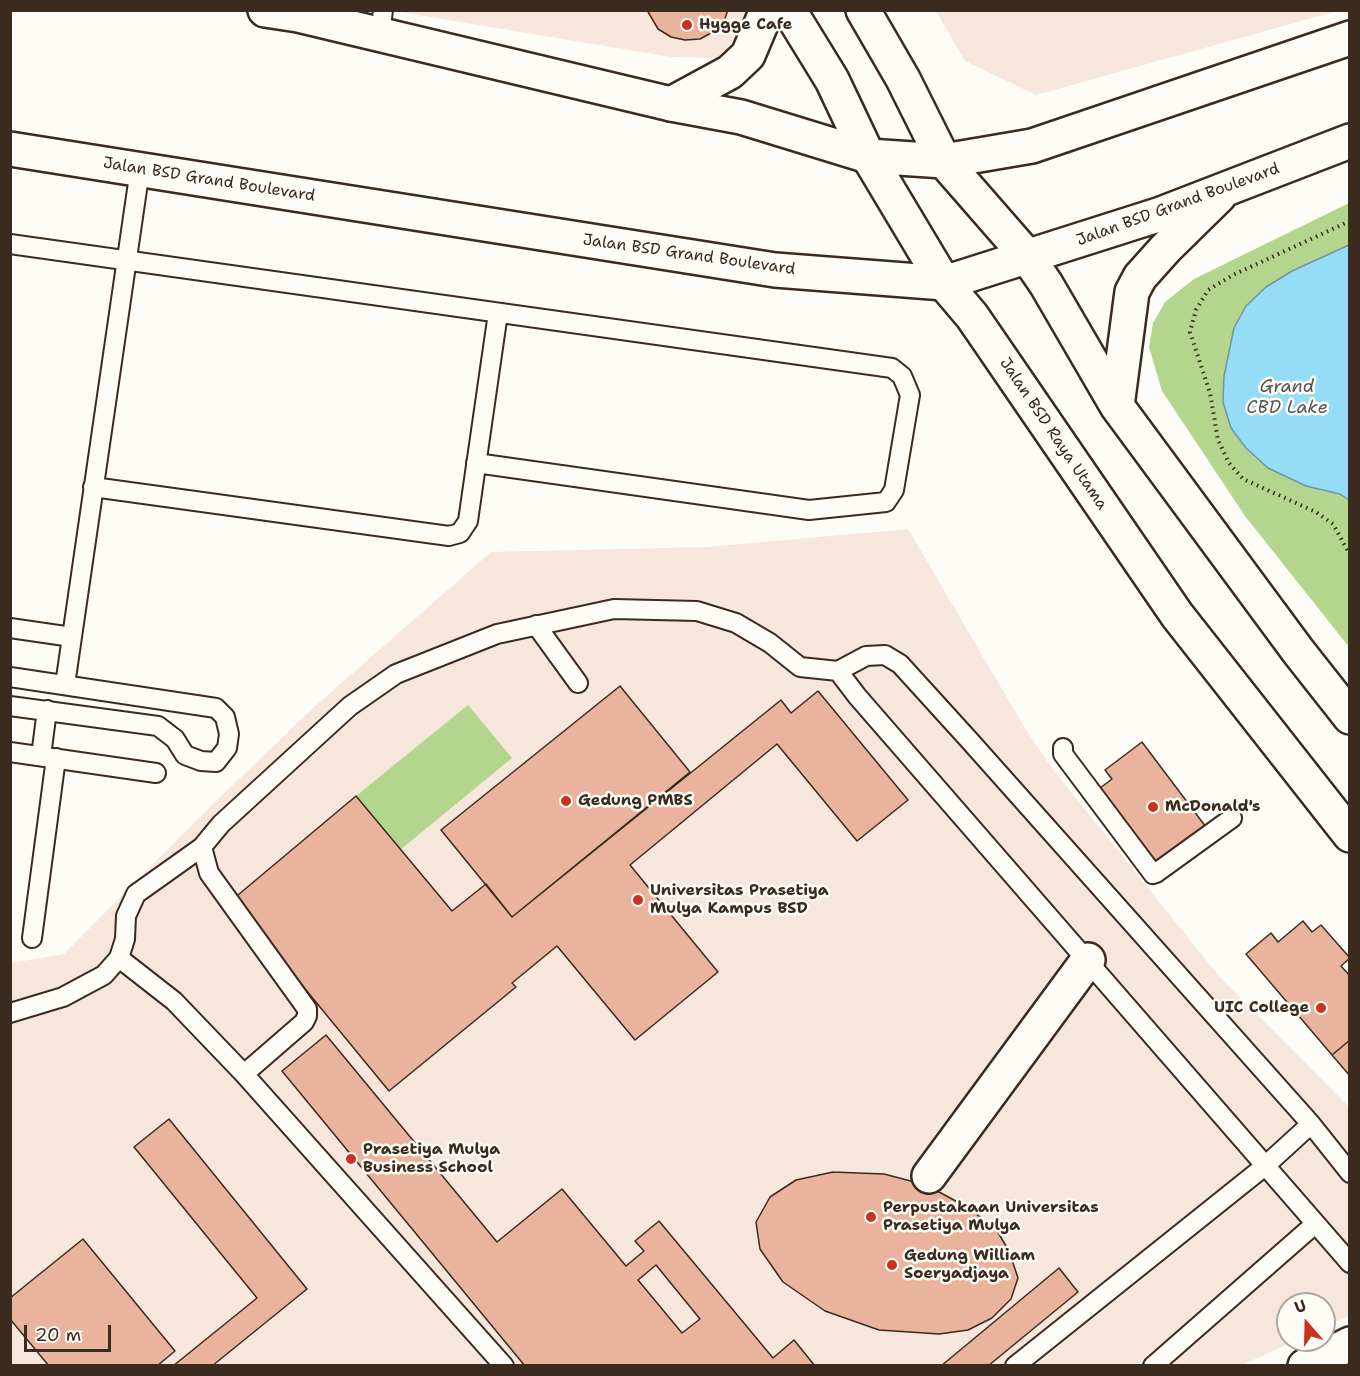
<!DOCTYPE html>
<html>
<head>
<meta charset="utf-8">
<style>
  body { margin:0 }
  #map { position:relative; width:1360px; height:1376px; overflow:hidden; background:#fdfcf7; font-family:"Shantell Sans",sans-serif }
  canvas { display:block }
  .frame { position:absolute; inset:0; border:12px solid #3b2a1e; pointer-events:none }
  .north { position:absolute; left:1276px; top:1292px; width:60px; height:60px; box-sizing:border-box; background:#fdfcf7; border:2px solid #afa8a0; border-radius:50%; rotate:340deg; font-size:16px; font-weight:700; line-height:24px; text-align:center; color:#3b2a1e }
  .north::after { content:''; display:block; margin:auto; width:21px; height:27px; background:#c8321e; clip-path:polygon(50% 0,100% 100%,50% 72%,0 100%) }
  .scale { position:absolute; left:24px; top:1325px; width:87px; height:27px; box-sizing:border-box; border:3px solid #3b2a1e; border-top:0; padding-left:8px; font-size:18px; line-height:21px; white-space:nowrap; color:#3b2a1e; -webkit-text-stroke:4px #fdfcf7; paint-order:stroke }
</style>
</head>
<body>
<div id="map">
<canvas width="1360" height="1376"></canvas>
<div class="frame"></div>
<div class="north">U</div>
<div class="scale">20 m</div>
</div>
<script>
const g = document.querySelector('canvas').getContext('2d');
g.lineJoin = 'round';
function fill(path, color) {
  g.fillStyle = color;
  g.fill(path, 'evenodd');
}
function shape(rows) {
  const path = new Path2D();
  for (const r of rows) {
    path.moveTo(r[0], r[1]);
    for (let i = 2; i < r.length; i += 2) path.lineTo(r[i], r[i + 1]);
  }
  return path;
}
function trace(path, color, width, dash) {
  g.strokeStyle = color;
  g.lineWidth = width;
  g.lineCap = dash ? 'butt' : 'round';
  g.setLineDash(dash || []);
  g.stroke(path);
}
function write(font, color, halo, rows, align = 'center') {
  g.font = font + ' "Shantell Sans",sans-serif';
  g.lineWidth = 5;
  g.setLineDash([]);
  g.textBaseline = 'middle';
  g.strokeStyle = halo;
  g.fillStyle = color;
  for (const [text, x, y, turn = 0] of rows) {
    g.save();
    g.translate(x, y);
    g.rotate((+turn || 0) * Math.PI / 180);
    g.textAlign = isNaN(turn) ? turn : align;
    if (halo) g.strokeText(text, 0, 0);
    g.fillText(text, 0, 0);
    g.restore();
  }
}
const built = shape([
  [745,10,747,23,719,58,672,57,395,11],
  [936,11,1337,11,1036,95,965,61],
  [908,529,1026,730,1054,771,1218,975,1349,1107,1349,1316,1324,1327,1324,1304,1288,1304,1288,1340,1297,1340,1242,1365,11,1366,11,963,64,954,213,804,313,708,491,552,708,547]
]);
const green = shape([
  [1349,203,1349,647,1245,516,1162,391,1149,347,1153,323,1165,302,1194,279],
  [468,705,512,758,400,850,356,796]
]);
const water = shape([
  [1349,245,1349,500,1340,494,1306,486,1268,468,1246,448,1231,428,1223,402,1224,376,1234,328,1246,306,1266,287,1292,271,1349,245]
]);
const building = shape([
  [647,10,728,10,724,21,713,32,700,39,685,40,671,37,658,29,647,10],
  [620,686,690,772,512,917,441,830,620,686],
  [818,691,908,800,857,841,777,744,630,865,718,972,635,1040,557,946,512,983,516,987,389,1091,232,900,356,796,452,911,486,884,512,917,781,700,791,713,818,691],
  [1142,742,1206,827,1157,863,1100,788,1112,779,1105,770,1142,742],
  [1303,921,1312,932,1321,925,1350,958,1341,966,1350,976,1350,1040,1332,1055,1246,954,1271,933,1278,942,1303,921],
  [326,1035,497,1242,562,1189,626,1266,644,1251,635,1241,659,1221,773,1358,794,1340,815,1366,525,1366,282,1071,326,1035],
  [656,1265,700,1319,682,1333,638,1280,656,1265],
  [1350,1040,1350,1076,1332,1055,1350,1040],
  [169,1119,307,1289,212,1366,173,1366,257,1298,134,1147,169,1119],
  [833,1172,884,1174,926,1185,967,1207,996,1229,1009,1251,1018,1278,1011,1299,992,1318,968,1330,939,1334,879,1330,825,1311,783,1282,760,1249,756,1222,770,1197,796,1180,833,1172],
  [83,1239,175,1351,157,1366,49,1366,10,1319,10,1298,83,1239],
  [1059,1268,1078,1292,988,1366,941,1366,1059,1268]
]);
const path = shape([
  [1350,221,1233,275,1208,290,1196,310,1190,332,1210,393,1218,440,1229,463,1243,479,1316,512,1333,524,1350,555],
  [1350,600,1350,605]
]);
const lane = shape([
  [380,35,383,10],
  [10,244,892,368,902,376,910,395,894,490,886,502,809,510,476,463],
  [93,487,449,536,460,533,468,521,498,313],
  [536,625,578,683],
  [10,628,72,637],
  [838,671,857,696,1350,1263],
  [10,677,216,708,225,717,229,734,227,748,216,762,201,761,185,755,175,739,158,726,10,706],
  [65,685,140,169],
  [1063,748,1063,754,1153,874,1156,873,1232,818],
  [10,752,156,773],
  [41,756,47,710],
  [202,847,209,873,307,1009,307,1016,304,1022,244,1074],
  [32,938,56,758],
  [119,958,174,1001,244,1074,504,1366],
  [10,1013,63,997,104,975,119,958,125,939,126,916,136,894,202,847,221,824,350,706,396,674,497,634,614,609,697,611,736,623,770,643,800,667,838,671,866,656,885,655,900,664,970,741,1311,1124,1350,1173],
  [1015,1366,1265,1166,1311,1124],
  [1153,1366,1315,1224]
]);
const street = shape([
  [929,1176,1088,960],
  [1305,1366,1350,1344]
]);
const secondary = shape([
  [265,10,298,15,671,104,741,117,868,156],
  [10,149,775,270,944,283]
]);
const primary = shape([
  [789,10,832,80,868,156,944,283,972,316,1177,615,1350,835],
  [863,10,903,79,944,161,1026,255,1046,284,1117,406,1298,651,1350,717],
  [671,104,730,72,748,55,767,10],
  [868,156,944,161,1032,146,1350,38],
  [944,283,1161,214,1350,141],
  [1117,406,1132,292,1140,277,1166,248,1219,196]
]);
const markers = [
  [687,25,6,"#c8321e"],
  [566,801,6,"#c8321e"],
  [1153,807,6,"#c8321e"],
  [638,900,6,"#c8321e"],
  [1321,1008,6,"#c8321e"],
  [351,1159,6,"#c8321e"],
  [871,1217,6,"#c8321e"],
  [892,1265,6,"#c8321e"]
];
const poiNames = [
  ["Hygge Cafe",699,25],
  ["Gedung PMBS",578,801],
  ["McDonald's",1165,807],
  ["Universitas Prasetiya",650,891],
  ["Mulya Kampus BSD",650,909],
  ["UIC College",1309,1008,"right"],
  ["Prasetiya Mulya",363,1150],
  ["Business School",363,1168],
  ["Perpustakaan Universitas",883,1208],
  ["Prasetiya Mulya",883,1226],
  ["Gedung William",904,1256],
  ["Soeryadjaya",904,1274]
];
const streetNames = [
  ["Jalan BSD Grand Boulevard",209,180,9],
  ["Jalan BSD Grand Boulevard",1178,205,-20],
  ["Jalan BSD Grand Boulevard",689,255,8],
  ["Jalan BSD Raya Utama",1053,434,56]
];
const waterNames = [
  ["Grand",1287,387],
  ["CBD Lake",1287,408]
];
fill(built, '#f7e6dc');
fill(green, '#b4d58e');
fill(water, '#95dcf7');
trace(water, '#7195a0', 1.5);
fill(building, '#e9b39d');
trace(building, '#3b2a1e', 1.5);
trace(lane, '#3b2a1e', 22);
trace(street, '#3b2a1e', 38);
trace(secondary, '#3b2a1e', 38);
trace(primary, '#3b2a1e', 38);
trace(path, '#3b2a1e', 4, [1.5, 4.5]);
trace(lane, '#fdfcf7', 18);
trace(street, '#fdfcf7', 33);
trace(secondary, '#fdfcf7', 33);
trace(primary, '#fdfcf7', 33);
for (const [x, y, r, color] of markers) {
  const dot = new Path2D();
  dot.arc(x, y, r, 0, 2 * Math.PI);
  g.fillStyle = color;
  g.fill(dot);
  trace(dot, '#fdfcf7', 2);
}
write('bold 16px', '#3b2a1e', '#fdfcf7', poiNames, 'left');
write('16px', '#3b2a1e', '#fdfcf7', streetNames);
write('italic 18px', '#525654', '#fdfcf7', waterNames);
</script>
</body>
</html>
